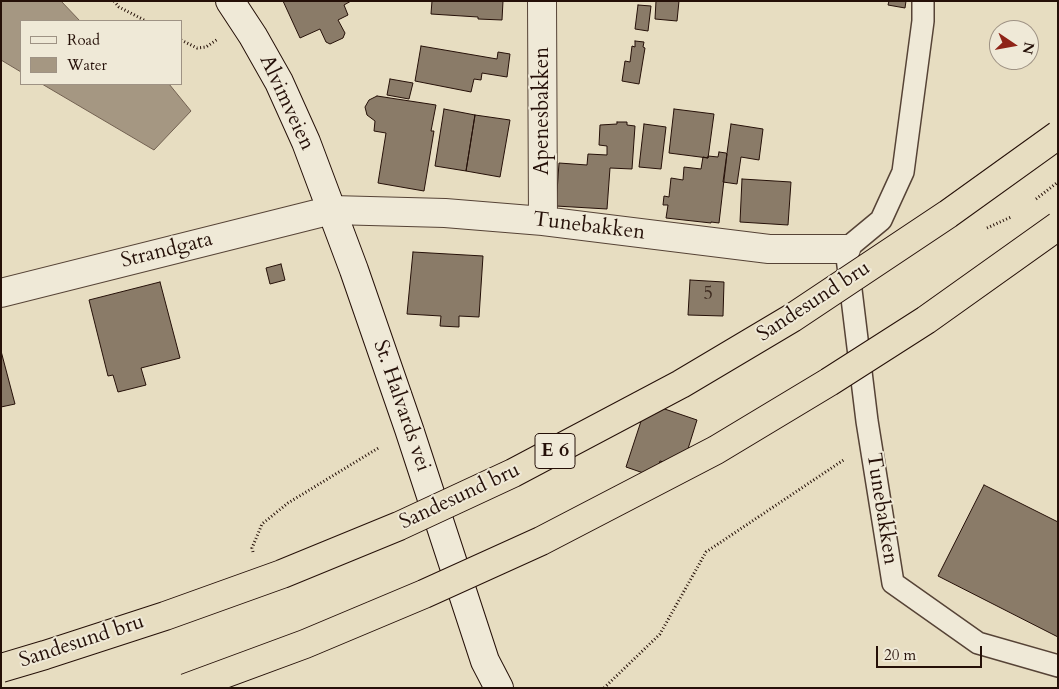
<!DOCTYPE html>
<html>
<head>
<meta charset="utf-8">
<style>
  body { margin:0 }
  #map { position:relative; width:1059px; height:689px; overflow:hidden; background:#e7ddc1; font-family:Cardo,serif }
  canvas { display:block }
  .frame { position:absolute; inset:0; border:2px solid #251008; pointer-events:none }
  .legend { position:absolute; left:20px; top:20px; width:162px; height:65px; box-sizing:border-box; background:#efe9d7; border:1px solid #9e9284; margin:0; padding:6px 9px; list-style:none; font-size:15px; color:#251008 }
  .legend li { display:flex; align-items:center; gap:10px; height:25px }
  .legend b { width:25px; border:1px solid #9e9284 }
  .north { position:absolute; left:989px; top:20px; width:50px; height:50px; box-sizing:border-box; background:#efe9d7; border:1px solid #9e9284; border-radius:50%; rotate:102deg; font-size:14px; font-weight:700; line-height:20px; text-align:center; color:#251008 }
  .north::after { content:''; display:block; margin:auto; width:18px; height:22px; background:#8f2418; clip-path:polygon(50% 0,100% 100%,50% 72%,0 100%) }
  .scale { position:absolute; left:876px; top:646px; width:106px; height:22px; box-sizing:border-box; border:2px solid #251008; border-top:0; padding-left:6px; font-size:15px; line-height:18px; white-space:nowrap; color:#251008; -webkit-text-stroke:4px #efe9d7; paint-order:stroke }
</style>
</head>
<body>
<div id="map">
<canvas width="1059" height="689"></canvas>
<div class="frame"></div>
<ul class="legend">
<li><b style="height:6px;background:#efe9d7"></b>Road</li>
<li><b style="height:14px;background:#a59782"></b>Water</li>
</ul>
<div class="north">N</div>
<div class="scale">20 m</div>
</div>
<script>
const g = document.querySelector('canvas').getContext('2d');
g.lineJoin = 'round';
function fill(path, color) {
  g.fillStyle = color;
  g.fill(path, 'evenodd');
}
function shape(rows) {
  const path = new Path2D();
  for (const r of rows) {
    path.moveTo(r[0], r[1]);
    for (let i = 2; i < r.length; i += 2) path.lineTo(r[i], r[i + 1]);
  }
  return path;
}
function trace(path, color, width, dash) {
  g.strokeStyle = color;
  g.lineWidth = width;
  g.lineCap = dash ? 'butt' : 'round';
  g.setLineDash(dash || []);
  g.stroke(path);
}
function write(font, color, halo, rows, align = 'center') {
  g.font = font + ' Cardo,serif';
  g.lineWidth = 4;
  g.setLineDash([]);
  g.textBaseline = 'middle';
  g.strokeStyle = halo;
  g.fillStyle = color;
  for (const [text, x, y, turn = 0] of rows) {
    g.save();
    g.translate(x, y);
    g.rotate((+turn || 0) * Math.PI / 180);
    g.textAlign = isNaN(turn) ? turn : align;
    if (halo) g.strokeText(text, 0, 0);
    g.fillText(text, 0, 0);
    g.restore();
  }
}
const water = shape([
  [1,1,61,1,80,21,21,21,21,72,1,60,1,1],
  [42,84,169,84,191,111,154,150,42,84]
]);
const building = shape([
  [283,1,351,1,344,5,348,15,338,20,345,33,343,38,330,44,326,42,320,29,300,38,283,1],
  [432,1,503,1,502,20,478,19,478,17,431,14,432,1],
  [656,1,679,1,677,21,655,19,656,1],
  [889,1,906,1,905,8,888,5,889,1],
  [638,5,651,6,648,31,635,29,638,5],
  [635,41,644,42,643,47,645,48,639,84,622,81,625,61,630,62,632,46,635,47,635,41],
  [421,46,497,59,498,52,510,54,507,77,482,73,481,80,474,79,471,92,415,81,421,46],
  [390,79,413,83,409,99,387,95,390,79],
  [377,96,436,105,431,131,434,131,424,191,378,183,386,133,374,131,375,121,367,115,365,107,369,100,377,96],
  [444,109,475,115,466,171,435,166,444,109],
  [674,109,714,114,708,158,669,153,674,109],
  [475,115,510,120,500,177,466,171,475,115],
  [617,122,627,122,627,125,635,126,632,169,610,168,607,209,556,206,559,163,587,165,588,154,607,155,607,146,599,145,600,125,617,124,617,122],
  [644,124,666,127,661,169,639,167,644,124],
  [731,124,763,129,759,160,741,157,737,184,723,182,731,124],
  [719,152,726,153,727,154,719,223,711,222,711,223,666,218,668,205,663,205,664,196,669,197,671,178,683,180,684,167,701,169,703,157,708,158,708,156,718,157,719,152],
  [742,179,791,182,788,225,740,222,742,179],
  [413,252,483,256,479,317,459,316,459,327,440,326,441,316,407,314,413,252],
  [281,264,285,280,270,284,266,268,281,264],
  [690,280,724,282,723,316,688,315,690,280],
  [160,282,180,358,141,368,146,385,118,392,113,375,108,376,89,300,160,282],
  [1,351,15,404,1,407,1,351],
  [647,403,697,420,682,468,660,461,655,477,626,467,647,403],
  [984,485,1058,522,1058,637,938,576,984,485]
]);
const path = shape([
  [114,1,119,7,146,21],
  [181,40,197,48,206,47,218,39],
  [1036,199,1058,182],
  [987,228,1011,217],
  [253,552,252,548,262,524,288,503,380,447],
  [604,688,660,634,706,552,845,459]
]);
const service = shape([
  [923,1,923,21,903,172,881,220,846,249,867,421,893,583,978,643,1058,666]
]);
const minor = shape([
  [542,1,543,221],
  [1,293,332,210,445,213,543,221,769,249,846,249]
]);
const secondary = shape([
  [230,1,253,36,279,82,306,142,354,270,409,429,485,661,499,688]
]);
const motorwayBridge = shape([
  [1,668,45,655,165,616,282,574,399,526,513,473,681,384,792,318,948,214,1058,135],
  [186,688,305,644,424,594,541,541,716,450,829,382,926,320,1058,226]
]);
const numberNames = [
  ["5",708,295]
];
const shields = [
  [555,451,40]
];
const shieldNames = [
  ["E 6",555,451]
];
const streetNames = [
  ["Alvimveien",286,103,65],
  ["Apenesbakken",543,111,-90],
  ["Tunebakken",589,227,7],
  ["Strandgata",167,251,-14],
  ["Sandesund bru",814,302,-33],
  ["St. Halvards vei",401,406,71],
  ["Sandesund bru",460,497,-25],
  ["Tunebakken",881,509,81],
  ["Sandesund bru",82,642,-18]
];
fill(water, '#a59782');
trace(water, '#726151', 1);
fill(building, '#8a7b68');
trace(building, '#251008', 1);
trace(service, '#564336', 24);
trace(minor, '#564336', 30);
trace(secondary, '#251008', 30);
trace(path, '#251008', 3, [1, 2.5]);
trace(service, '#efe9d7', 21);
trace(minor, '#efe9d7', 28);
trace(secondary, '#efe9d7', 28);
trace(motorwayBridge, '#251008', 30, []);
trace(motorwayBridge, '#e7ddc1', 28);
write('19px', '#3e2b20', null, numberNames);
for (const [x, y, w] of shields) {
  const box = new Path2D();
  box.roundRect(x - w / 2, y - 17.5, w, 35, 4);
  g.fillStyle = '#efe9d7';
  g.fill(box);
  trace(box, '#251008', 1);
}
write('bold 20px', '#251008', null, shieldNames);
write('21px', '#251008', '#efe9d7', streetNames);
</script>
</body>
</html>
